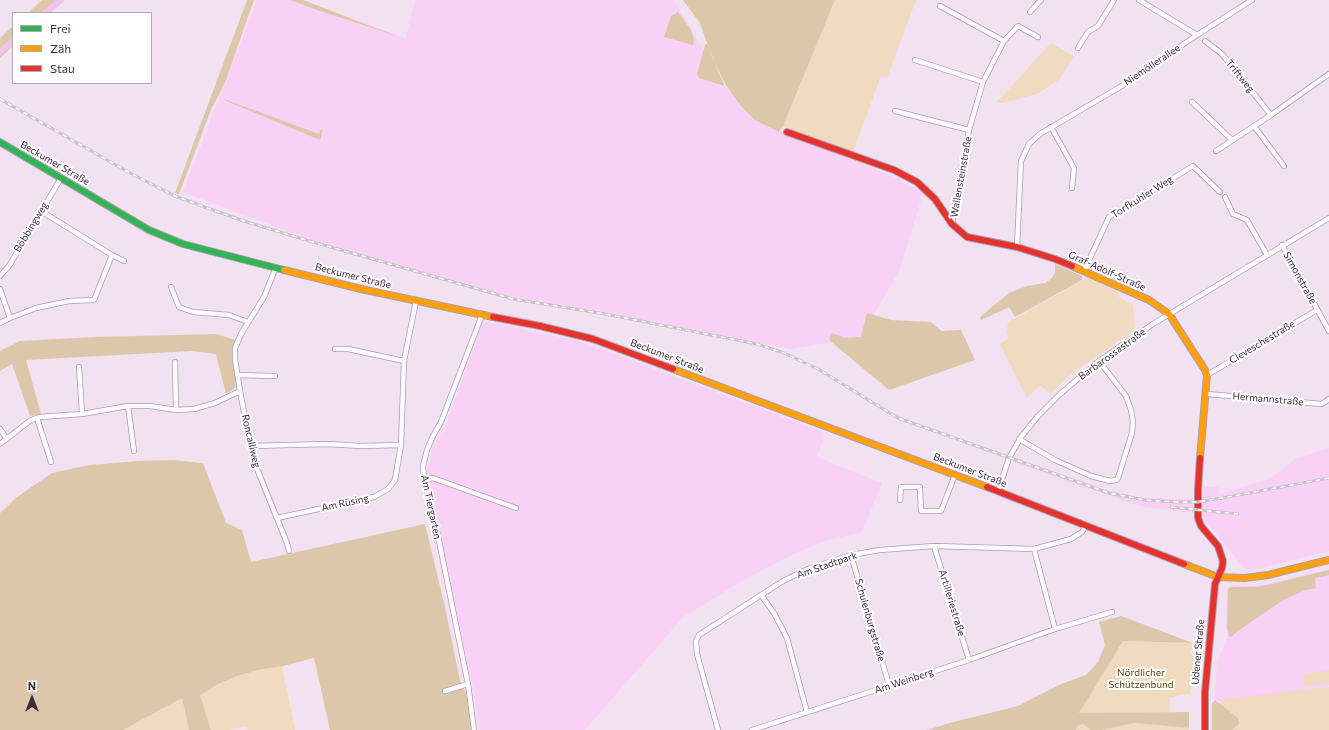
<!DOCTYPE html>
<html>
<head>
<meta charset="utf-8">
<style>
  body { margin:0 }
  #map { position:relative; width:1329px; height:730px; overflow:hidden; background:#f2e1f1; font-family:Commissioner,sans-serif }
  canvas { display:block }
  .legend { position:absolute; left:12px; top:12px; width:140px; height:72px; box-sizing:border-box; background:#fff; border:1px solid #b2aab2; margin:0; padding:5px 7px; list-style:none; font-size:12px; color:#3f2a3e }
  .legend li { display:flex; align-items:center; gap:8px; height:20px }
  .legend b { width:20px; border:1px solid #b2aab2 }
  .north { position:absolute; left:12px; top:678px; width:40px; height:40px; -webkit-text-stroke:3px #fff; paint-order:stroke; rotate:0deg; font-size:11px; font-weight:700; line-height:16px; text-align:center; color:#3f2a3e }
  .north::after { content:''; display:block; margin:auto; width:14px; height:18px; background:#3f2a3e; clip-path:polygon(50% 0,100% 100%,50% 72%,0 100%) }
</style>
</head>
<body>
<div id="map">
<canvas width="1329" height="730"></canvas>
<ul class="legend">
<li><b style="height:5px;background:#30b455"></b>Frei</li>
<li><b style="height:5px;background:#ff9f0a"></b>Zäh</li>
<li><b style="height:5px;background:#e5322d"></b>Stau</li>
</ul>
<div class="north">N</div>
</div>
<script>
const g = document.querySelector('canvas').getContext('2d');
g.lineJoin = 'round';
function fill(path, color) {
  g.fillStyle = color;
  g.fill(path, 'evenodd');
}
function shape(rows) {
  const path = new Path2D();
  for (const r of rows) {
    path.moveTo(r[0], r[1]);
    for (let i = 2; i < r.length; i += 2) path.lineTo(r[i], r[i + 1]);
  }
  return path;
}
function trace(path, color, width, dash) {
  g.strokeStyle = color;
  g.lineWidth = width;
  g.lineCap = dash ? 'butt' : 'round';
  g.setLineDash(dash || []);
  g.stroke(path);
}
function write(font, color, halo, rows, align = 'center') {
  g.font = font + ' Commissioner,sans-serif';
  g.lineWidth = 4;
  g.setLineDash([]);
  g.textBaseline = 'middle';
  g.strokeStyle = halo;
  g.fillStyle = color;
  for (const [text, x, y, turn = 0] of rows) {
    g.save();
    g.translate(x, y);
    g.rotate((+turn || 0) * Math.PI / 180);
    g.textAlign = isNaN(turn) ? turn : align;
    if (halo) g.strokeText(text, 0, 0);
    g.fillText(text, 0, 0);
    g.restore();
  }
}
const built = shape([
  [257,0,294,0,406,38,415,0,674,0,724,86,768,127,897,178,923,194,899,271,861,337,791,349,495,294,320,243,183,192],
  [487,322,574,340,603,349,657,370,825,433,817,457,882,483,862,532,828,540,795,553,742,581,683,617,585,730,480,730,472,682,458,625,425,478,433,448,447,422,483,323],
  [1329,448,1329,551,1260,568,1245,569,1205,520,1203,514,1144,507,1131,503,1079,486,1015,463,1017,459,1104,489,1125,494,1146,498,1190,499,1203,498,1204,487,1219,487,1219,494,1266,480,1284,469,1293,460],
  [1329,569,1329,686,1301,696,1244,710,1214,699,1217,662,1228,636,1226,627,1227,590,1228,587,1232,585,1254,586,1267,584]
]);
const green = shape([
  [835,0,916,0,887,78,881,76,853,152,783,126],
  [1051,43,1074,56,1060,79,1037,94,1002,103,997,102],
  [1089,277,1119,292,1119,297,1133,305,1135,330,1071,374,1050,394,1040,385,1027,398,1000,344,1008,338,1006,331,1009,322],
  [1123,641,1193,643,1190,654,1195,658,1190,694,1170,697,1170,713,1078,713],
  [282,666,295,730,248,730,247,726,229,730,211,730,200,695,218,684,240,675,263,669],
  [1329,670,1329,683,1305,687,1303,674],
  [1329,687,1329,730,1232,730,1239,724,1220,704,1224,699],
  [182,698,189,730,123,730],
  [1134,723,1189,728,1189,730,1076,730,1077,726,1083,724,1102,730]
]);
const forest = shape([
  [42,0,65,0,50,13,28,13],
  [247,0,254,0,226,80,219,95,212,107,179,194,175,193],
  [290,0,303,0,397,36,320,11],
  [683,0,835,0,783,126,779,132,755,120,741,106,725,84,712,57,700,23],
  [678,12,691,30,694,40,693,45,664,37,671,16],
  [13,26,13,46,0,58,0,38],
  [707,44,724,85,724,86,699,78,697,74,705,45],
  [224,99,319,134,321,129,323,130,320,140,224,100],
  [1055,264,1082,276,1082,280,1015,317,1009,307,981,320,980,317,1009,293,1027,286,1045,283,1051,279,1055,273],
  [867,313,891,320,930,322,942,331,961,330,975,360,889,390,829,340,831,333,846,338,861,337],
  [216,334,235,340,233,359,236,387,226,394,216,354,192,351,26,360,41,414,30,416,12,364,0,371,0,351,20,341,96,337],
  [173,460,203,463,226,523,242,530,251,562,425,524,445,607,460,681,466,693,472,730,330,730,314,658,283,666,263,669,240,675,218,684,200,695,211,730,189,730,182,698,123,730,0,730,0,513,17,497,52,473,89,465,139,461],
  [1329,570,1329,575,1315,578,1316,588,1306,590,1283,600,1238,631,1232,636,1229,637,1227,627,1228,590,1229,588,1232,587,1254,587,1267,585],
  [1121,616,1193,643,1123,641,1079,713,1189,712,1189,728,1134,723,1102,730,1091,730,1083,724,1077,726,1076,730,927,730,953,722,1018,706,1061,684,1086,675,1098,662,1105,645,1099,622],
  [1215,700,1238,718,1239,724,1232,730,1212,730,1212,703]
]);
const canal = shape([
  [45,13,61,0],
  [0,52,13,41]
]);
const street = shape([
  [1139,0,1197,35],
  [940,6,1004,41],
  [1030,12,1041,0],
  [1205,41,1222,54,1271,115],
  [1078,48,1088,32,1098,26,1114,0],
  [915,60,983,82],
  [1192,102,1232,140],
  [895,111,969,130],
  [1254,126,1284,166],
  [1051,127,1074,168,1072,188],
  [1216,151,1271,115,1329,74],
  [1225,197,1233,214,1247,220,1267,255],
  [952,224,969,130,983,82,1004,41,1018,26,1038,37],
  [1282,245,1329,331],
  [1017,247,1021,161,1029,144,1040,134,1125,84,1197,35,1252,0],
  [112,255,124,261],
  [276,267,264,297,241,334,235,348,235,359,240,391,253,459,287,543,289,551],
  [1084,271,1109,217,1193,166,1220,192],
  [0,276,9,266,61,178],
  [171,287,179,307,193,312,229,315,248,322],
  [0,289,10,318,36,308,69,301,94,300,112,255,41,211],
  [0,323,10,318],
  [335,349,348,349,404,361],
  [175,362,176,410],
  [79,367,82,414],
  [237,375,275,376],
  [1207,375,1317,310],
  [1207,394,1322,404,1329,399],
  [128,406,134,451],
  [37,418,51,462],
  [0,429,7,439],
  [1019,439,1055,460,1091,476,1110,481,1116,480,1118,478,1132,433,1133,422,1131,410,1126,396,1099,361],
  [0,444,31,420,40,417,82,414,128,406,150,406,176,410,194,409,215,403,240,391],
  [252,446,328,444,360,446,401,445,404,361,416,301],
  [424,480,433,478,516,508],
  [998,491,1009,458,1021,437,1038,416,1060,394,1079,378,1099,361,1153,324,1329,218],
  [900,500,901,487,920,487,921,511,941,511,955,475],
  [277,518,374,497,388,489,395,480,401,445],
  [934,546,969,660],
  [1034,549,1055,629],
  [851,555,889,685],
  [761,595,774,613,787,638,807,712],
  [445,691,468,684],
  [474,730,468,684,436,526,424,480,423,466,427,450,433,436,441,422,482,315],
  [718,730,697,654,696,641,699,635,783,581,808,569,851,555,880,550,934,546,1034,549,1071,539,1082,532,1086,525],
  [752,730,969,660,1055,629,1112,612]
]);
const fast = shape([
  [0,142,149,230,183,244,284,270]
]);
const slow = shape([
  [1072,266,1149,300,1169,314,1205,370,1207,375,1200,458],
  [284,270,361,289,493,317],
  [673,369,987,487],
  [1184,564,1218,577,1245,578,1268,575,1329,560]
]);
const jam = shape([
  [787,132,894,170,917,182,935,199,952,224,967,237,1017,247,1055,259,1072,266],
  [493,317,540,326,593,339,673,369],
  [1200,458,1198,490,1198,518,1201,526,1218,546,1223,561,1222,568,1215,584,1205,692,1205,730],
  [987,487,1184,564]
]);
const rail = shape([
  [0,99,130,173,175,196,210,209,244,221,306,240,513,299,605,314,757,344,784,353,818,369,898,418,1109,493,1145,500,1177,502,1198,502,1228,497,1329,478],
  [1171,507,1238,514]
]);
const streetNames = [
  ["Niemöllerallee",1152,65,-34],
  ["Triftweg",1240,76,51],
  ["Beckumer Straße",55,163,30],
  ["Wallensteinstraße",961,177,-80],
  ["Torfkuhler Weg",1142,197,-32],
  ["Böbbingweg",31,227,-59],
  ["Graf-Adolf-Straße",1107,271,24],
  ["Beckumer Straße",353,276,14],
  ["Simonstraße",1300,278,61],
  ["Cleveschestraße",1262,342,-31],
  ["Barbarossastraße",1112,354,-36],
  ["Beckumer Straße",667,356,21],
  ["Hermannstraße",1268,399,5],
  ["Roncalliweg",251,441,77],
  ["Beckumer Straße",970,470,21],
  ["Am Rüsing",345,503,-12],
  ["Am Tiergarten",431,507,78],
  ["Am Stadtpark",827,565,-19],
  ["Artilleriestraße",952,603,73],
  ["Schulenburgstraße",870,620,74],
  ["Udener Straße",1198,652,-85],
  ["Am Weinberg",904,681,-18]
];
const parkNames = [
  ["Nördlicher",1141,673],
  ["Schützenbund",1141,685]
];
fill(built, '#f9d0f6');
fill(green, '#f0dac0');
fill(forest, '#ddc7ab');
trace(canal, '#efc4ec', 6);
trace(street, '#ad9dad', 6);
trace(fast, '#ad9dad', 8);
trace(slow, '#ad9dad', 8);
trace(jam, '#ad9dad', 8);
trace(street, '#fdfafd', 4.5);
trace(fast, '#30b455', 6);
trace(slow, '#ff9f0a', 6);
trace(jam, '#e5322d', 6);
trace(rail, '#cac4c9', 3);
trace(rail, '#fff', 1.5, [4.5]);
write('10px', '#3f2a3e', '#fff', streetNames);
write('10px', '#584613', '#fff', parkNames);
</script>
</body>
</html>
